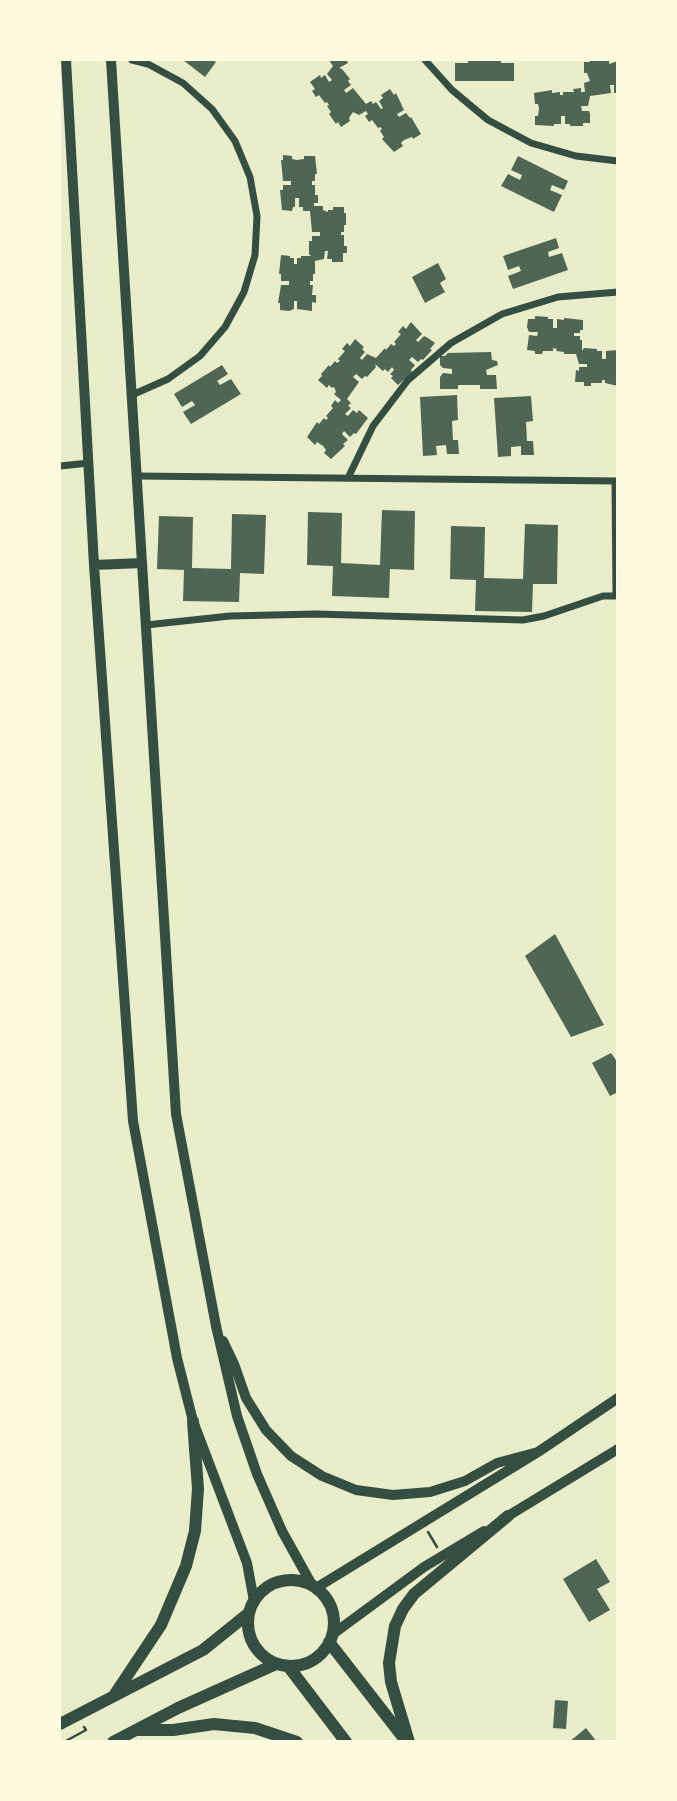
<!DOCTYPE html>
<html>
<head>
<meta charset="utf-8">
<style>
  body { margin:0 }
  #map { position:relative; width:677px; height:1801px; overflow:hidden; background:#e9edc9; font-family:"Noto Sans",sans-serif }
  canvas { display:block }
  .frame { position:absolute; inset:0; border:61px solid #fefae0; pointer-events:none }
</style>
</head>
<body>
<div id="map">
<canvas width="677" height="1801"></canvas>
<div class="frame"></div>
</div>
<script>
const g = document.querySelector('canvas').getContext('2d');
g.lineJoin = 'round';
function fill(path, color) {
  g.fillStyle = color;
  g.fill(path, 'evenodd');
}
function shape(rows) {
  const path = new Path2D();
  for (const r of rows) {
    if (r.length === 3) {
      path.moveTo(r[0] + r[2], r[1]);
      path.arc(r[0], r[1], r[2], 0, 2 * Math.PI);
      continue;
    }
    path.moveTo(r[0], r[1]);
    for (let i = 2; i < r.length; i += 2) path.lineTo(r[i], r[i + 1]);
  }
  return path;
}
function trace(path, color, width, dash) {
  g.strokeStyle = color;
  g.lineWidth = width;
  g.lineCap = dash ? 'butt' : 'round';
  g.setLineDash(dash || []);
  g.stroke(path);
}
const building = shape([
  [183,60,212,60,216,62,205,77],
  [329,60,346,60,348,63,339,68,342,69,350,79,348,81,351,85,344,90,346,93,353,88,366,104,371,101,373,104,376,102,381,109,383,108,379,101,383,98,381,95,390,89,394,95,396,93,404,110,397,114,399,117,406,113,410,118,411,117,421,134,413,139,412,137,404,140,401,143,403,146,394,152,382,139,384,137,380,131,382,129,380,127,378,128,372,120,369,122,365,116,368,114,366,111,359,115,353,112,349,118,350,121,341,127,338,122,336,124,329,114,331,112,327,106,329,105,327,102,325,103,319,95,316,97,312,91,315,89,310,82,320,75,321,78,325,75,329,82,332,80,327,74,333,66],
  [468,60,501,60,501,63,514,63,514,81,455,81,455,63,468,63],
  [590,60,602,60,602,61,609,61,609,64,618,61,618,93,614,93,614,85,610,85,611,93,590,96,588,106,581,106,582,111,589,111,590,114,590,123,583,123,583,126,570,126,570,124,565,124,565,116,561,116,561,124,554,124,554,126,535,125,535,116,538,116,539,108,538,104,535,104,534,93,552,90,552,93,560,92,560,95,563,95,563,92,574,92,573,89,581,88,581,92,585,92,584,83,590,81,587,73,584,73,584,62,590,62],
  [283,155,292,156,292,159,297,160,304,159,304,156,315,156,317,174,315,174,315,181,312,181,312,185,315,185,315,195,318,195,318,203,314,203,314,206,323,206,323,210,328,212,328,210,333,210,333,207,344,207,344,213,346,213,346,225,344,225,344,232,341,232,341,235,344,235,344,246,347,246,347,253,343,253,343,262,332,262,332,259,327,259,328,251,325,251,324,259,315,261,315,274,313,274,313,281,310,281,310,285,313,285,312,295,316,295,316,303,312,302,312,311,297,309,297,301,294,301,294,309,289,311,280,310,280,303,278,303,281,285,289,285,289,281,281,281,281,274,279,274,281,255,290,256,290,258,294,258,294,264,297,264,297,258,301,258,301,256,311,256,309,254,309,241,312,241,312,236,320,236,320,232,312,232,310,211,303,211,303,207,299,207,299,198,295,198,295,207,293,207,292,211,282,210,280,190,283,190,283,185,291,185,291,181,283,181,281,160,283,160],
  [518,156,568,181,564,190,552,185,550,190,562,195,554,212,501,186,508,174,520,180,522,175,511,170],
  [556,238,559,248,548,252,549,257,562,253,568,270,513,289,508,276,521,271,519,266,508,270,503,256],
  [438,263,446,279,440,283,445,292,425,303,412,277],
  [535,316,548,317,548,319,553,319,553,328,557,328,557,319,564,320,564,318,583,320,583,330,580,330,580,333,574,333,574,336,580,336,580,340,582,340,582,351,584,348,597,349,597,351,602,351,602,359,606,359,606,351,618,350,618,386,605,383,605,380,602,380,602,383,591,383,591,386,584,386,584,382,575,382,576,370,579,371,579,367,587,367,587,364,579,364,576,354,564,354,564,352,556,351,557,349,553,348,553,351,543,351,542,354,535,354,535,351,527,350,529,335,537,336,538,332,529,332,527,327,528,319,535,319],
  [411,322,422,334,416,340,418,342,424,336,428,338,435,343,430,349,432,350,423,360,421,359,418,362,412,357,409,360,415,365,411,370,412,372,398,385,391,378,393,376,390,374,394,370,392,367,388,372,385,369,383,371,375,364,376,367,367,377,365,376,362,379,356,374,353,377,359,382,347,399,351,403,348,406,351,408,345,414,348,416,353,410,357,413,359,410,368,418,356,434,354,433,350,437,344,431,342,434,348,440,343,444,345,446,331,459,324,453,326,450,323,446,317,442,315,445,307,437,317,422,319,424,324,418,326,420,328,418,326,416,333,408,331,406,335,400,338,403,341,400,334,394,336,392,334,387,332,388,329,385,327,388,318,380,322,376,321,374,329,365,330,367,335,361,337,363,340,361,338,359,345,351,342,349,347,343,350,346,355,339,364,347,362,349,365,352,360,358,362,360,367,354,376,358,385,348,386,350,391,344,394,346,396,344,394,342,401,334,398,332,403,326,406,329],
  [491,352,492,360,497,361,498,365,486,370,487,375,496,375,497,389,480,389,480,385,458,385,458,389,440,389,440,377,443,373,452,374,452,369,443,368,440,365,440,356,445,356,448,353],
  [222,365,228,374,217,381,220,385,231,379,241,394,191,424,183,412,195,405,192,401,182,407,174,394],
  [457,395,458,420,452,421,453,440,458,440,459,454,447,454,446,445,436,446,437,455,423,456,420,397],
  [531,396,533,421,526,422,527,441,533,441,534,455,521,455,521,446,511,447,511,456,498,457,494,398],
  [382,510,415,511,414,570,390,569,389,598,332,596,333,566,307,565,308,512,342,513,341,563,380,565],
  [232,514,266,515,264,574,240,573,239,602,183,601,184,570,157,569,159,516,193,517,192,568,231,569],
  [525,524,558,525,557,584,533,584,532,612,475,611,476,580,450,579,451,526,485,527,484,578,523,579],
  [555,934,604,1025,571,1037,525,956],
  [611,1053,618,1063,618,1092,610,1096,592,1063],
  [596,1559,610,1582,597,1589,610,1610,589,1622,563,1579],
  [555,1700,568,1701,566,1729,553,1728],
  [586,1728,597,1742,569,1742]
]);
const path = shape([
  [428,1532,437,1547],
  [64,1742,86,1730,84,1727]
]);
const minor = shape([
  [132,60,148,64,183,83,212,109,235,141,250,177,257,216,255,255,244,292,225,327,200,356,168,379,132,395],
  [425,60,452,90,488,120,531,143,576,156,618,161],
  [60,466,89,463],
  [137,476,618,481],
  [348,478,373,426,408,380,451,343,502,314,558,297,618,292],
  [615,481,616,596],
  [146,625,230,616,316,614,523,620,544,616,603,596,618,596]
]);
const tertiary = shape([
  [66,60,94,565,133,1121,177,1358,193,1421,247,1563,254,1601],
  [111,60,176,1114,216,1326,237,1416,257,1474,282,1531,312,1585],
  [94,565,142,563],
  [223,1341,234,1364,246,1398,266,1430,291,1456,322,1476,356,1490,393,1495,430,1492,465,1481,497,1463,538,1452],
  [503,1519,618,1449],
  [316,1588,538,1452,618,1398],
  [333,1634,424,1567,484,1531]
]);
const secondary = shape([
  [291,1623,43],
  [329,1642,406,1741],
  [288,1666,346,1742],
  [115,1694,161,1625,186,1566,195,1531,198,1489,193,1421],
  [60,1724,203,1650,249,1613],
  [138,1730,173,1730,214,1724,255,1728,297,1742],
  [113,1742,178,1708,276,1664],
  [409,1742,391,1682,389,1663,395,1626,403,1609,414,1594,508,1516]
]);
fill(building, '#4f6655');
trace(path, '#344e41', 2.5);
trace(minor, '#344e41', 7);
trace(tertiary, '#344e41', 10);
trace(secondary, '#344e41', 12);
</script>
</body>
</html>
